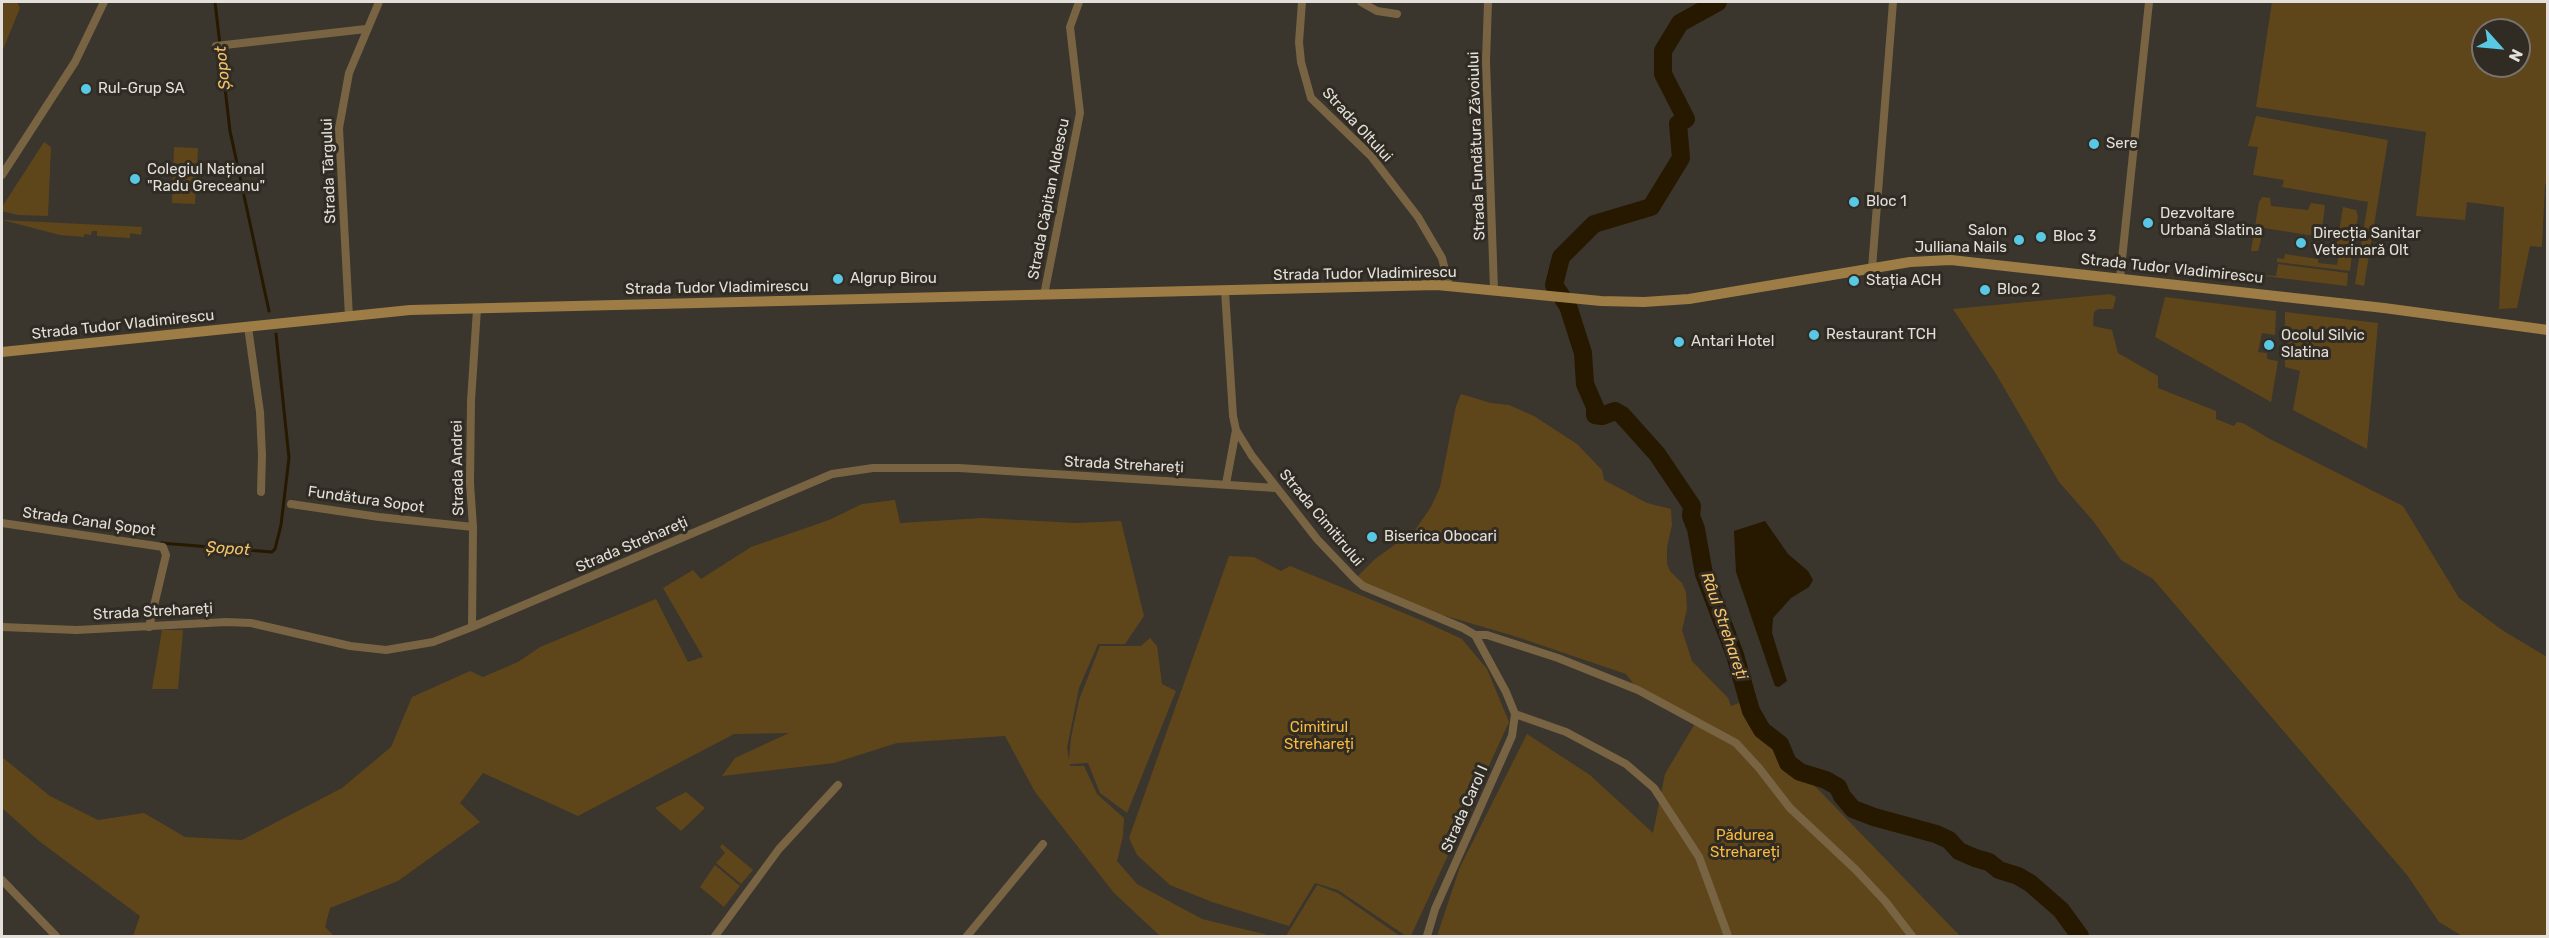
<!DOCTYPE html>
<html>
<head>
<meta charset="utf-8">
<style>
  body { margin:0 }
  #map { position:relative; width:2549px; height:938px; overflow:hidden; background:#3a352d; font-family:Rubik,sans-serif }
  canvas { display:block }
  .frame { position:absolute; inset:0; border:3px solid #e3e0db; pointer-events:none }
  .north { position:absolute; left:2471px; top:18px; width:60px; height:60px; box-sizing:border-box; background:#302b23; border:2px solid #78736d; border-radius:50%; rotate:117deg; font-size:16px; font-weight:700; line-height:24px; text-align:center; color:#e3e0db }
  .north::after { content:''; display:block; margin:auto; width:21px; height:27px; background:#59c8e4; clip-path:polygon(50% 0,100% 100%,50% 72%,0 100%) }
</style>
</head>
<body>
<div id="map">
<canvas width="2549" height="938"></canvas>
<div class="frame"></div>
<div class="north">N</div>
</div>
<script>
const g = document.querySelector('canvas').getContext('2d');
g.lineJoin = 'round';
function fill(path, color) {
  g.fillStyle = color;
  g.fill(path, 'evenodd');
}
function shape(rows) {
  const path = new Path2D();
  for (const r of rows) {
    path.moveTo(r[0], r[1]);
    for (let i = 2; i < r.length; i += 2) path.lineTo(r[i], r[i + 1]);
  }
  return path;
}
function trace(path, color, width, dash) {
  g.strokeStyle = color;
  g.lineWidth = width;
  g.lineCap = dash ? 'butt' : 'round';
  g.setLineDash(dash || []);
  g.stroke(path);
}
function write(font, color, halo, rows, align = 'center') {
  g.font = font + ' Rubik,sans-serif';
  g.lineWidth = 6;
  g.setLineDash([]);
  g.textBaseline = 'middle';
  g.strokeStyle = halo;
  g.fillStyle = color;
  for (const [text, x, y, turn = 0] of rows) {
    g.save();
    g.translate(x, y);
    g.rotate((+turn || 0) * Math.PI / 180);
    g.textAlign = isNaN(turn) ? turn : align;
    if (halo) g.strokeText(text, 0, 0);
    g.fillText(text, 0, 0);
    g.restore();
  }
}
const green = shape([
  [2,2,17,2,20,8,2,52],
  [2272,2,2547,2,2548,183,2545,184,2542,247,2530,246,2517,308,2499,309,2504,207,2467,202,2465,220,2416,216,2426,132,2256,107],
  [2483,30,2519,30,2519,66,2483,66],
  [2256,116,2388,140,2364,286,2355,284,2368,202,2282,187,2284,180,2253,175,2258,147,2248,146],
  [44,142,51,147,48,216,18,215,2,211,2,207],
  [174,147,198,148,195,204,172,203],
  [2262,197,2270,198,2271,206,2308,210,2311,203,2325,205,2321,237,2264,228,2258,251,2251,251,2259,202],
  [2343,207,2356,210,2358,216,2351,253,2336,250],
  [2,220,142,227,141,235,130,233,130,238,97,236,97,231,92,231,91,235,84,234,84,237,60,235],
  [2339,253,2352,255,2350,271,2277,262,2277,258,2284,259,2285,254,2318,259,2318,263,2337,265],
  [2278,264,2348,273,2347,286,2247,274,2276,276],
  [2110,294,2116,297,2113,309,2098,309,2094,312,2093,326,2112,330,2118,353,2158,376,2158,388,2216,411,2216,419,2234,426,2237,422,2243,423,2268,438,2403,506,2459,598,2502,630,2547,657,2547,936,2462,936,2439,922,2407,875,2153,579,2121,560,2094,522,2059,482,1996,374,1953,309],
  [2165,297,2276,311,2275,335,2262,333,2258,352,2267,353,2267,359,2278,361,2271,402,2155,337],
  [2285,312,2378,323,2367,449,2293,410,2300,371,2285,367],
  [1461,394,1491,403,1509,405,1534,416,1577,444,1602,470,1604,480,1647,503,1671,509,1672,525,1667,547,1667,564,1670,571,1682,583,1686,592,1687,609,1682,630,1692,661,1728,698,1731,706,1749,699,1782,752,1960,936,1437,936,1460,867,1527,734,1590,775,1653,833,1665,774,1697,720,1638,690,1626,674,1514,636,1412,606,1355,579,1375,559,1415,530,1431,507,1440,487,1456,406],
  [895,500,900,523,982,518,1076,523,1121,521,1144,616,1125,644,1098,644,1079,688,1067,748,1069,760,1071,738,1079,700,1100,646,1141,646,1150,638,1157,646,1162,684,1176,691,1127,813,1100,793,1088,763,1070,764,1070,766,1084,766,1097,794,1124,818,1123,836,1117,861,1137,884,1202,919,1272,936,1160,936,1114,893,1035,792,1005,736,897,743,834,763,722,776,735,758,789,733,734,734,578,816,483,773,460,803,480,822,398,881,330,908,325,927,334,936,133,936,140,916,39,841,2,808,2,757,50,796,98,820,144,813,185,837,242,840,342,788,391,747,412,697,470,671,483,677,518,662,540,647,656,599,688,662,703,657,663,588,693,570,701,579,751,547,829,520,862,504],
  [1229,556,1254,557,1281,571,1290,566,1423,621,1462,639,1487,669,1509,722,1411,936,1406,936,1338,890,1315,883,1289,926,1212,902,1170,885,1137,855,1129,838],
  [162,630,183,630,178,689,152,689],
  [686,792,705,808,681,831,655,808],
  [722,844,753,870,741,884,716,863,725,853,720,847],
  [715,865,740,886,724,907,700,887],
  [1317,885,1338,893,1400,936,1286,936]
]);
const water = shape([
  [1765,521,1788,554,1808,571,1813,580,1809,587,1791,598,1773,618,1772,633,1787,681,1779,687,1775,686,1736,572,1734,531]
]);
const stream = shape([
  [215,2,230,131,269,311],
  [161,543,272,552,275,549,281,525,289,458,276,334]
]);
const river = shape([
  [1718,2,1680,23,1663,51,1663,74,1686,119,1678,124,1681,158,1651,207,1594,224,1561,257,1554,285,1568,306,1583,353,1585,384,1595,407,1595,415,1602,416,1615,411,1622,415,1657,454,1692,506,1691,516,1696,529,1704,574,1735,655,1751,711,1762,730,1780,744,1788,763,1800,772,1826,780,1838,787,1842,796,1853,809,1874,817,1936,834,1949,840,1959,851,1975,858,1989,862,1999,870,2018,876,2030,883,2061,910,2080,936]
]);
const minor = shape([
  [1302,2,1299,42,1301,62,1311,98,1371,156,1418,217,1442,258,1449,286],
  [1361,2,1377,11,1397,14],
  [1488,2,1486,61,1494,289],
  [216,46,366,29],
  [2,175,75,62,104,2],
  [1872,268,1893,2],
  [2120,278,2149,2],
  [1225,291,1233,416,1236,430,1252,456,1317,539,1355,579,1363,586,1463,628,1475,635,1506,692,1515,714,1512,736,1435,909,1427,936],
  [1044,295,1080,113,1070,27,1079,2],
  [349,317,339,128,349,73,379,2],
  [248,327,260,412,262,455,261,492],
  [1226,484,1236,430],
  [291,504,379,517,473,527],
  [2,523,163,547,166,555,149,627],
  [2,627,77,630,226,622,251,623,350,646,386,650,433,642,472,627,832,474,873,468,959,468,1276,488],
  [472,627,473,527,470,483,471,401,477,309],
  [1475,635,1487,635,1558,658,1638,690,1736,743,1759,768,1790,808,1855,869,1885,901,1912,936],
  [1515,714,1566,732,1626,764,1654,788,1699,857,1728,936],
  [2,880,56,936],
  [715,936,779,849,838,785],
  [967,936,1043,844]
]);
const secondary = shape([
  [2,352,410,310,1437,285,1601,301,1644,302,1689,299,1910,262,1951,260,2384,308,2548,330]
]);
const markers = [
  [86,89,6,"#59c8e4"],
  [2094,144,6,"#59c8e4"],
  [135,179,6,"#59c8e4"],
  [1854,202,6,"#59c8e4"],
  [2148,223,6,"#59c8e4"],
  [2041,237,6,"#59c8e4"],
  [2019,240,6,"#59c8e4"],
  [2301,243,6,"#59c8e4"],
  [838,279,6,"#59c8e4"],
  [1854,281,6,"#59c8e4"],
  [1985,290,6,"#59c8e4"],
  [1814,335,6,"#59c8e4"],
  [1679,342,6,"#59c8e4"],
  [2269,345,6,"#59c8e4"],
  [1372,537,6,"#59c8e4"]
];
const poiNames = [
  ["Rul-Grup SA",98,89],
  ["Sere",2106,144],
  ["Colegiul Național",147,170],
  ["\"Radu Greceanu\"",147,187],
  ["Bloc 1",1866,202],
  ["Dezvoltare",2160,214],
  ["Urbană Slatina",2160,231],
  ["Salon",2007,231,"right"],
  ["Julliana Nails",2007,248,"right"],
  ["Direcția Sanitar",2313,234],
  ["Veterinară Olt",2313,251],
  ["Bloc 3",2053,237],
  ["Algrup Birou",850,279],
  ["Stația ACH",1866,281],
  ["Bloc 2",1997,290],
  ["Restaurant TCH",1826,335],
  ["Ocolul Silvic",2281,336],
  ["Slatina",2281,353],
  ["Antari Hotel",1691,342],
  ["Biserica Obocari",1384,537]
];
const streetNames = [
  ["Strada Oltului",1357,125,47],
  ["Strada Fundătura Zăvoiului",1477,146,-92],
  ["Strada Târgului",329,171,-92],
  ["Strada Căpitan Aldescu",1049,199,-79],
  ["Strada Tudor Vladimirescu",2172,269,6],
  ["Strada Tudor Vladimirescu",1365,274,-1],
  ["Strada Tudor Vladimirescu",717,288,-1],
  ["Strada Tudor Vladimirescu",123,325,-6],
  ["Strada Strehareți",1124,465,3],
  ["Strada Andrei",458,468,-91],
  ["Fundătura Sopot",366,500,8],
  ["Strada Cimitirului",1321,518,50],
  ["Strada Canal Șopot",89,522,8],
  ["Strada Strehareți",632,545,-23],
  ["Strada Strehareți",153,612,-3],
  ["Strada Carol I",1465,809,-66]
];
const parkNames = [
  ["Cimitirul",1319,728],
  ["Strehareți",1319,745],
  ["Pădurea",1745,836],
  ["Strehareți",1745,853]
];
const waterNames = [
  ["Șopot",223,68,-96],
  ["Șopot",228,549,4],
  ["Râul Strehareți",1724,626,71]
];
fill(green, '#5f461a');
fill(water, '#271800');
trace(stream, '#271800', 3);
trace(river, '#271800', 18);
trace(minor, '#786442', 8);
trace(secondary, '#9d7d45', 10);
for (const [x, y, r, color] of markers) {
  const dot = new Path2D();
  dot.arc(x, y, r, 0, 2 * Math.PI);
  g.fillStyle = color;
  g.fill(dot);
  trace(dot, '#302b23', 2);
}
write('15px', '#e3e0db', '#302b23', poiNames, 'left');
write('15px', '#e3e0db', '#302b23', streetNames);
write('15px', '#faba3d', '#302b23', parkNames);
write('italic 16px', '#f6c369', '#302b23', waterNames);
</script>
</body>
</html>
